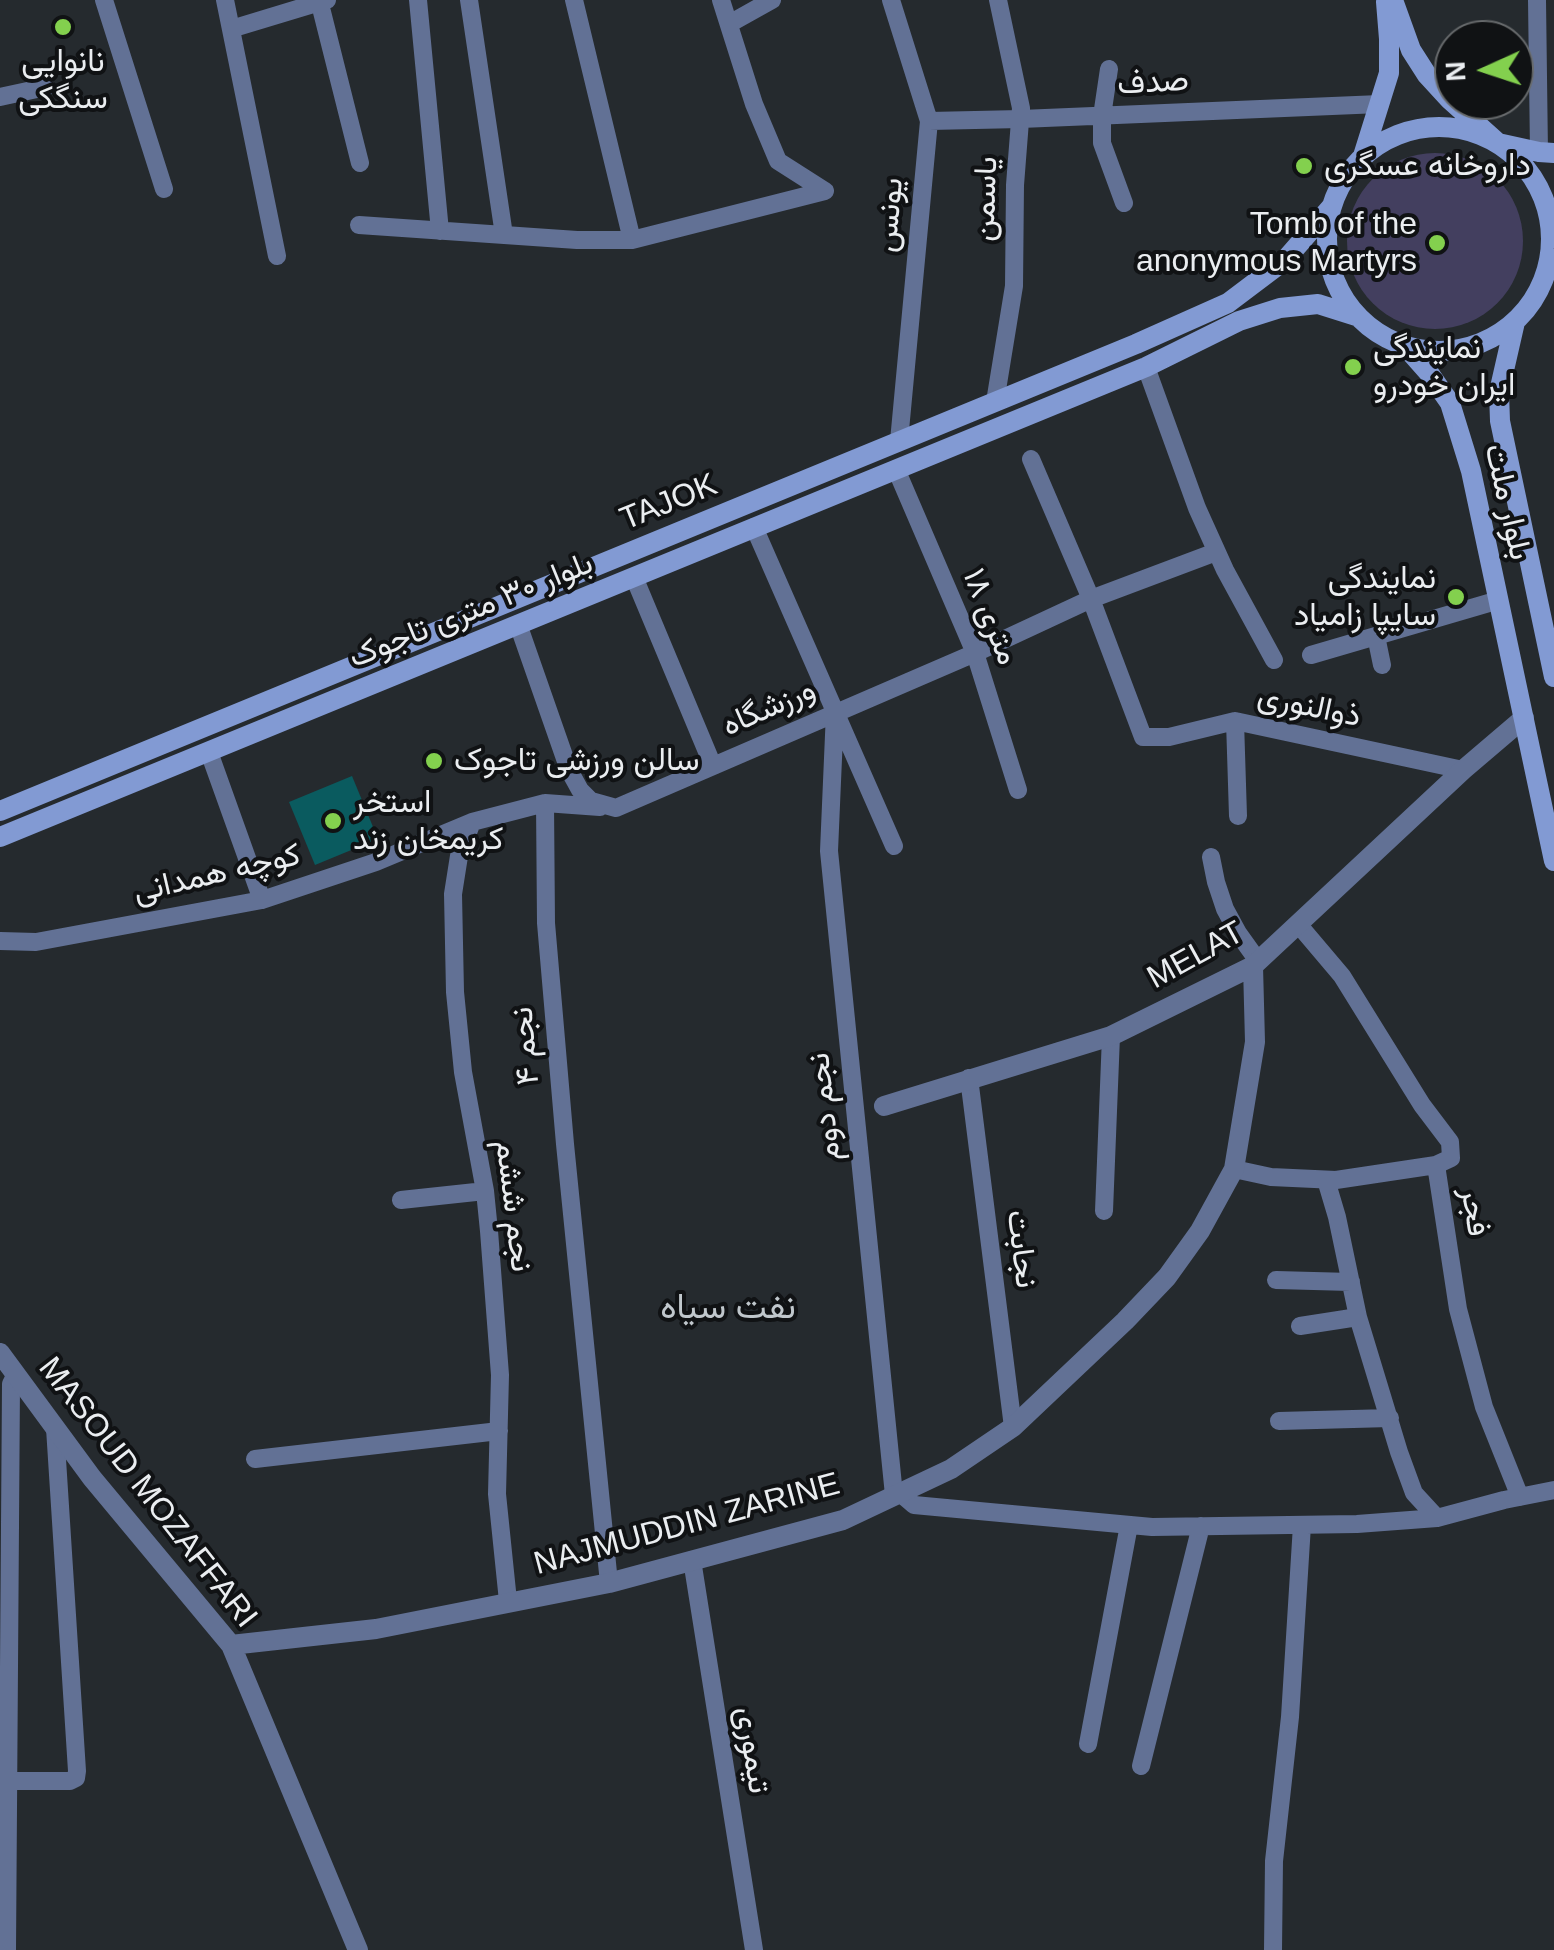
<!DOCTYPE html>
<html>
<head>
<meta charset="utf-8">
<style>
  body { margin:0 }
  #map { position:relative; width:1554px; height:1950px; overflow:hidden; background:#252a2e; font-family:Helvetica,sans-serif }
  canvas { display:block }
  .north { position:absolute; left:1434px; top:20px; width:100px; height:100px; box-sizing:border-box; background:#101214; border:2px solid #676a6c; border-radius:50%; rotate:267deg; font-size:28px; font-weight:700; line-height:40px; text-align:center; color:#eaedf0 }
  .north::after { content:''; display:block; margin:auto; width:35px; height:45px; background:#83d04e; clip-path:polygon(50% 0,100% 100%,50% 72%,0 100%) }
</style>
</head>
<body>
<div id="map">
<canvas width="1554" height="1950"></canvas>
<div class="north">N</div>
</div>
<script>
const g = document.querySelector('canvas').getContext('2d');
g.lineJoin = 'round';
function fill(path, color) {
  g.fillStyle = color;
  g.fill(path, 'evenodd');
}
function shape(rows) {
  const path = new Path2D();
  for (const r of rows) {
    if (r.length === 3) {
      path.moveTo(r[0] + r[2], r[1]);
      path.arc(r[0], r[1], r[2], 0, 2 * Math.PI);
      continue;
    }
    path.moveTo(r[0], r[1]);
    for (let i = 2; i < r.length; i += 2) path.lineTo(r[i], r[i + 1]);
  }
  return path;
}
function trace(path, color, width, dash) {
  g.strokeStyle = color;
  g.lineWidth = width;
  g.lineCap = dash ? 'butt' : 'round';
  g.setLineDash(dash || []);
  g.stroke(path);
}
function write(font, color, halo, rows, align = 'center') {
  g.font = font + ' Helvetica,Vazirmatn,sans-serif';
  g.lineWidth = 8;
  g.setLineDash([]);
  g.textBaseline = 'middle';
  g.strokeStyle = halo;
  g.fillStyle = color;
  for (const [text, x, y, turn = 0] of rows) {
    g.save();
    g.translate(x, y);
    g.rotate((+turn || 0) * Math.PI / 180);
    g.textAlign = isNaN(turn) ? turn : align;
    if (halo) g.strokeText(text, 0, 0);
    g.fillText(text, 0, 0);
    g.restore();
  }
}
const green = shape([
  [1435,241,88]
]);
const water = shape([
  [352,776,378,839,315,865,289,802]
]);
const minor = shape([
  [104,0,164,189],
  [225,0,277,256],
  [319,0,360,163],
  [418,0,440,231],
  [469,0,504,235],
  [574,0,632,240],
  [721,0,754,104,778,161,825,191],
  [891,0,929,121,899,441],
  [1537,0,1539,152],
  [729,24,772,0],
  [231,29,327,0],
  [1109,69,1102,116,1102,143,1124,203],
  [0,97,46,87],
  [929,121,1021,119,1380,104],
  [359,225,577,240,632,240,825,191],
  [1146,367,1197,508,1225,570,1274,660],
  [995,402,1014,286,1015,185,1021,108,998,0],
  [1031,459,1091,599,1143,737,1169,737,1235,721,1463,770],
  [896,469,975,653,1018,790],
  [754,527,894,846],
  [634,577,713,766],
  [518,624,569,770,580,790,591,801,616,808,975,653,1091,599,1216,552],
  [1376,636,1382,665],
  [1311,655,1499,600],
  [835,712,829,851,894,1495],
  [1235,721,1238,816],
  [209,752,262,900],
  [545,803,546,923,565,1144,609,1583],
  [472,822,459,856,453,894,455,992,463,1072,485,1191,489,1231,500,1375,497,1494,508,1601],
  [1211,857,1216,882,1225,909,1238,933,1258,961],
  [0,941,36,942,262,900,376,862,472,822,545,803,600,807],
  [969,1078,1013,1427],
  [1436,1165,1458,1309,1484,1407,1520,1497],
  [1234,1169,1271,1177,1336,1180,1436,1165,1451,1158,1450,1142,1422,1105,1342,976,1298,924],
  [1326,1180,1337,1217,1358,1317,1399,1452,1414,1493,1437,1518],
  [401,1200,485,1191],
  [1104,1211,1111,1036],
  [1276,1280,1351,1282],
  [1300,1326,1358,1317],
  [1279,1421,1390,1418],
  [255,1459,499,1431],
  [900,1493,914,1505,1152,1527,1357,1524,1437,1518,1504,1500,1554,1490],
  [692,1560,754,1950],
  [1088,1744,1129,1525],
  [1141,1766,1201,1526],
  [0,1781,70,1781,76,1778,77,1771,55,1428],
  [7,1950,11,1384,16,1374],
  [1273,1950,1274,1861,1290,1717,1302,1525]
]);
const tertiary = shape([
  [884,1106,1111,1036,1253,966,1463,770,1524,718],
  [0,1353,92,1478,231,1645,358,1950],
  [231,1645,376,1629,609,1583,843,1520,951,1469,1013,1427,1125,1321,1167,1277,1200,1231,1234,1169,1255,1042,1253,966]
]);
const secondary = shape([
  [1393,0,1411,50,1427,75,1449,99,1498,143,1539,152,1554,153],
  [1439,239,112],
  [1363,156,1389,73,1389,39,1386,2],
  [1515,322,1499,392,1500,421,1554,677],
  [1406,347,1429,373,1450,403,1471,471,1554,861],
  [0,811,1136,344,1228,303,1285,260,1332,206],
  [0,837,1146,367,1239,321,1280,308,1318,304,1356,316]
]);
const markers = [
  [63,27,10,"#83d04e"],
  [1304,166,10,"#83d04e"],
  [1437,243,10,"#83d04e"],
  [1353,367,10,"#83d04e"],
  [1456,597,10,"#83d04e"],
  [434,761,10,"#83d04e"],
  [333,821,10,"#83d04e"]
];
const poiNames = [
  ["نانوایی",63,62,"center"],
  ["سنگکی",63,99,"center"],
  ["داروخانه عسگری",1324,166],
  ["Tomb of the",1417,225,"right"],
  ["anonymous Martyrs",1417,262,"right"],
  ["نمایندگی",1373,349],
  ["ایران خودرو",1373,386],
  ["نمایندگی",1436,579,"right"],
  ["سایپا زامیاد",1436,616,"right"],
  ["سالن ورزشی تاجوک",454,761],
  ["استخر",353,803],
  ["کریمخان زند",353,840]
];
const streetNames = [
  ["صدف",1153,83,-3],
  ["یاسمن",986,199,-88],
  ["یونس",890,215,-85],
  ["بلوار ملت",1507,502,77],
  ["TAJOK",669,503,-22],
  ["بلوار ۳۰ متری تاجوک",471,611,-22],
  ["۱۸ متری",990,617,68],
  ["ذوالنوری",1309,707,12],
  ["ورزشگاه",769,708,-24],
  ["کوچه همدانی",217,874,-13],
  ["MELAT",1196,956,-29],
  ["نجم ۴",526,1046,-95],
  ["نجم دوم",825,1107,-96],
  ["نجم ششم",513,1206,83],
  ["فجر",1474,1212,81],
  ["نجابت",1021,1249,83],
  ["MASOUD MOZAFFARI",147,1493,52],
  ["NAJMUDDIN ZARINE",687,1525,-15],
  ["تیموری",752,1750,81]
];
const neighbourhoodNames = [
  ["نفت سیاه",728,1308]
];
fill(green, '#433f5f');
fill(water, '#0a5b5f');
trace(minor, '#627195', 18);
trace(tertiary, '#627195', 20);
trace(secondary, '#829ad3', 20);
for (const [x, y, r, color] of markers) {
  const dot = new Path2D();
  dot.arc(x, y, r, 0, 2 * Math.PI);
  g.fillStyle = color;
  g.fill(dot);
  trace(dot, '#101214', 4);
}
write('32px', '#eaedf0', '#101214', poiNames, 'left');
write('32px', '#eaedf0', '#101214', streetNames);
write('35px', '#c0c7cc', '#101214', neighbourhoodNames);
</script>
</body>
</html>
